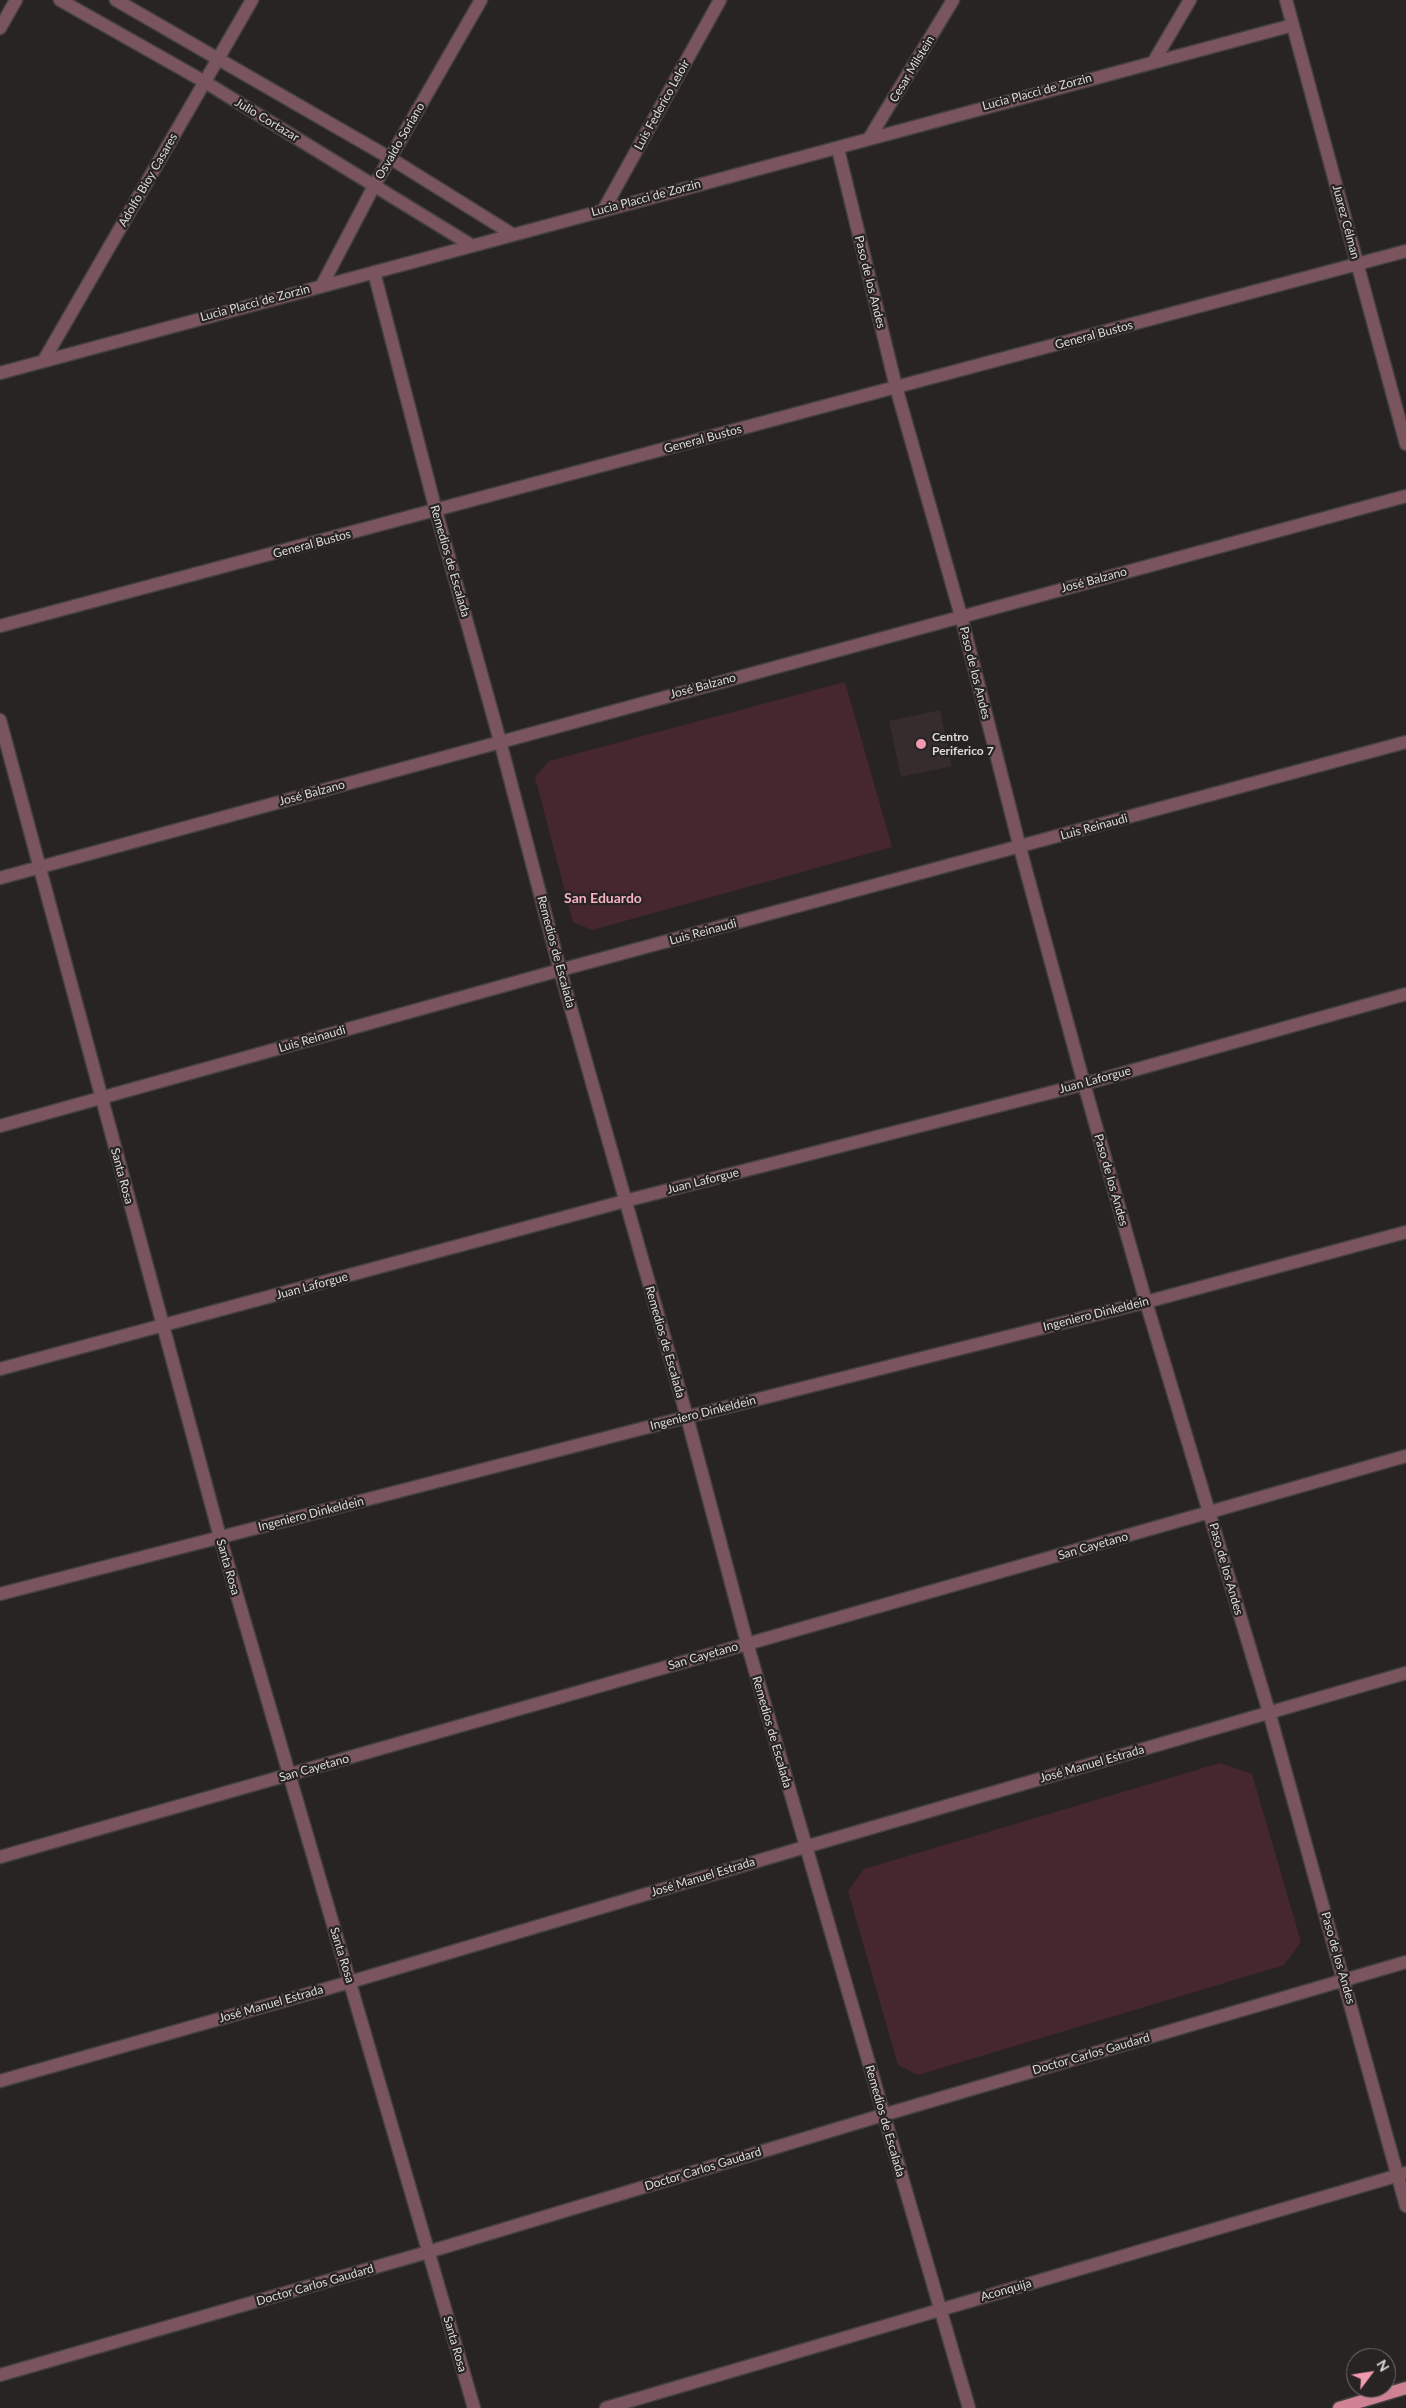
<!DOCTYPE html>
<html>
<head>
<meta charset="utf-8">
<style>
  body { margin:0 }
  #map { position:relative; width:1406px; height:2408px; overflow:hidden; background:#282424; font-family:Lato,sans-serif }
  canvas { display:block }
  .north { position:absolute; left:1346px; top:2348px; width:50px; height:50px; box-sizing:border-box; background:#282424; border:1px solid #706d6d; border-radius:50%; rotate:59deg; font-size:14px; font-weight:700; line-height:20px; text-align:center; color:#dddada }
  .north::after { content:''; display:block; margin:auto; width:18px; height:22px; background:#f29aae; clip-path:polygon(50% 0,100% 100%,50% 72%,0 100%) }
</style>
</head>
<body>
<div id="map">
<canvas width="1406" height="2408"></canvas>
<div class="north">N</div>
</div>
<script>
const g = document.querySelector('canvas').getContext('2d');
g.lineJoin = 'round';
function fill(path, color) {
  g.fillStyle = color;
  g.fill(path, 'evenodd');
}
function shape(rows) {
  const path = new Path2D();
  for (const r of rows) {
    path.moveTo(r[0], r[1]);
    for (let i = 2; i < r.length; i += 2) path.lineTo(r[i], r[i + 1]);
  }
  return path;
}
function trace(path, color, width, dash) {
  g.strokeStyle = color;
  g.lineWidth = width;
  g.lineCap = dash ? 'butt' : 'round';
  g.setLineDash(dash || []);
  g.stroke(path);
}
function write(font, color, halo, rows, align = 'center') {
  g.font = font + ' Lato,sans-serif';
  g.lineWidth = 4.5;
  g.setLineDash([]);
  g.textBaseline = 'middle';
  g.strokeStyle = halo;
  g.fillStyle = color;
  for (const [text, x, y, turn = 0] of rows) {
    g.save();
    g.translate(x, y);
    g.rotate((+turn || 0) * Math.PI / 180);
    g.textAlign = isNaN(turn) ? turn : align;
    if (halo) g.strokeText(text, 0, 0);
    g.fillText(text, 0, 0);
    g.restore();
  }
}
const built = shape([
  [940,710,952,766,901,777,889,721]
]);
const green = shape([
  [845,682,892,847,592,930,573,922,535,777,549,761],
  [1220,1763,1252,1774,1301,1942,1284,1965,918,2075,898,2065,848,1891,864,1869]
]);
const minor = shape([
  [60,0,205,82,471,245],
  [116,0,390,158,512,234],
  [1286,0,1406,444],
  [0,28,16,0],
  [1154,61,1190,0],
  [870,137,953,0],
  [838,149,896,387,961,616,1020,848,1084,1084,1146,1302,1269,1712,1406,2206],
  [604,209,720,0],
  [374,272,436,511,500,741,560,970,687,1417,747,1643,969,2408],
  [322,285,374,186,481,0],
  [44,360,252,0],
  [0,373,1293,25],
  [0,626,1406,251],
  [0,720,220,1537,474,2408],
  [0,878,1406,496],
  [0,1126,560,970,1406,742],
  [0,1369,625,1201,1084,1084,1406,994],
  [0,1594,687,1417,1146,1302,1406,1232],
  [0,1857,1406,1456],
  [0,2081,350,1982,805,1847,1406,1673],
  [0,2375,428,2252,883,2115,1406,1962],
  [606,2408,1406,2173]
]);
const major = shape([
  [1339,2408,1406,2388]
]);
const markers = [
  [921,744,6,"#f29aae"]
];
const streetNames = [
  ["Cesar Milstein",912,69,-59],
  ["Lucia Placci de Zorzin",1037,92,-15],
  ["Luis Federico Leloir",662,105,-61],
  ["Julio Cortazar",267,120,31],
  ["Osvaldo Soriano",400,141,-60],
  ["Adolfo Bioy Casares",148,180,-60],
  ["Lucia Placci de Zorzin",646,198,-15],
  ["Juarez Célman",1346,222,75],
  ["Paso de los Andes",870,282,76],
  ["Lucia Placci de Zorzin",255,303,-15],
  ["General Bustos",1094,335,-15],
  ["General Bustos",703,439,-15],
  ["General Bustos",312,544,-15],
  ["Remedios de Escalada",450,561,74],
  ["José Balzano",1094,580,-15],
  ["Paso de los Andes",975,673,76],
  ["José Balzano",703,686,-15],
  ["José Balzano",312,793,-15],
  ["Luis Reinaudi",1094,827,-15],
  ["Luis Reinaudi",703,932,-15],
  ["Remedios de Escalada",556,952,75],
  ["Luis Reinaudi",312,1039,-16],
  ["Juan Laforgue",1095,1080,-15],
  ["Santa Rosa",122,1176,75],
  ["Paso de los Andes",1111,1180,74],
  ["Juan Laforgue",703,1181,-14],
  ["Juan Laforgue",312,1286,-15],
  ["Ingeniero Dinkeldein",1096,1314,-14],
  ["Remedios de Escalada",665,1342,74],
  ["Ingeniero Dinkeldein",703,1413,-14],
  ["Ingeniero Dinkeldein",311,1514,-14],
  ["San Cayetano",1093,1546,-16],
  ["Santa Rosa",228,1567,74],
  ["Paso de los Andes",1226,1569,74],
  ["San Cayetano",703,1656,-16],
  ["Remedios de Escalada",772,1732,74],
  ["José Manuel Estrada",1092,1764,-16],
  ["San Cayetano",314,1768,-16],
  ["José Manuel Estrada",703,1877,-17],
  ["Santa Rosa",342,1955,73],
  ["Paso de los Andes",1338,1958,74],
  ["José Manuel Estrada",271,2004,-16],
  ["Doctor Carlos Gaudard",1091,2054,-16],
  ["Remedios de Escalada",885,2121,74],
  ["Doctor Carlos Gaudard",703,2169,-17],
  ["Doctor Carlos Gaudard",315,2285,-16],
  ["Aconquija",1006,2290,-16],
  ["Santa Rosa",455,2344,74]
];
const poiNames = [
  ["Centro",932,737],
  ["Periferico 7",932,751]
];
const neighbourhoodNames = [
  ["San Eduardo",603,898]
];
fill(built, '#362b2d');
fill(green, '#46272f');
trace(minor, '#454141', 15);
trace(major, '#454141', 15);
trace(minor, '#7a555d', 12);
trace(major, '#cf8294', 12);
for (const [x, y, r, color] of markers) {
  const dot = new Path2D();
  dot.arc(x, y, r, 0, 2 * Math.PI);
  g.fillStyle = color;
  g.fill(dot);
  trace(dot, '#282424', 2);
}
write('12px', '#dddada', '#282424', streetNames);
write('bold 12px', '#dddada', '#282424', poiNames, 'left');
write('bold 14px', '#f5b2c1', '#282424', neighbourhoodNames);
</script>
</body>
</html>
